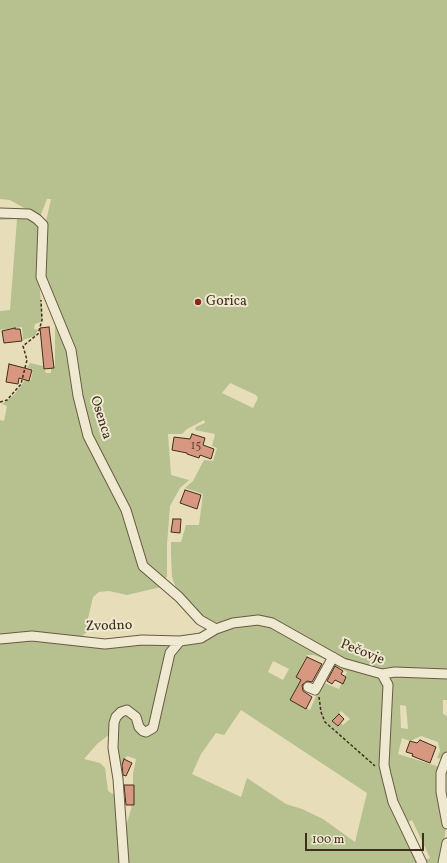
<!DOCTYPE html>
<html>
<head>
<meta charset="utf-8">
<style>
  body { margin:0 }
  #map { position:relative; width:447px; height:863px; overflow:hidden; background:#e7ddb9; font-family:Vollkorn,serif }
  canvas { display:block }
  .scale { position:absolute; left:305px; top:833px; width:119px; height:18px; box-sizing:border-box; border:2px solid #3f2f1a; border-top:0; padding-left:5px; font-size:12px; line-height:14px; white-space:nowrap; color:#3f2f1a; -webkit-text-stroke:3px #efe9d2; paint-order:stroke }
</style>
</head>
<body>
<div id="map">
<canvas width="447" height="863"></canvas>
<div class="scale">100 m</div>
</div>
<script>
const g = document.querySelector('canvas').getContext('2d');
g.lineJoin = 'round';
function fill(path, color) {
  g.fillStyle = color;
  g.fill(path, 'evenodd');
}
function shape(rows) {
  const path = new Path2D();
  for (const r of rows) {
    path.moveTo(r[0], r[1]);
    for (let i = 2; i < r.length; i += 2) path.lineTo(r[i], r[i + 1]);
  }
  return path;
}
function trace(path, color, width, dash) {
  g.strokeStyle = color;
  g.lineWidth = width;
  g.lineCap = dash ? 'butt' : 'round';
  g.setLineDash(dash || []);
  g.stroke(path);
}
function write(font, color, halo, rows, align = 'center') {
  g.font = font + ' Vollkorn,serif';
  g.lineWidth = 4;
  g.setLineDash([]);
  g.textBaseline = 'middle';
  g.strokeStyle = halo;
  g.fillStyle = color;
  for (const [text, x, y, turn = 0] of rows) {
    g.save();
    g.translate(x, y);
    g.rotate((+turn || 0) * Math.PI / 180);
    g.textAlign = isNaN(turn) ? turn : align;
    if (halo) g.strokeText(text, 0, 0);
    g.fillText(text, 0, 0);
    g.restore();
  }
}
const green = shape([
  [0,0,447,0,447,672,383,671,343,661,267,620,221,623,209,622,200,617,176,588,172,577,171,554,171,542,181,542,186,525,199,525,203,494,185,488,193,481,204,460,213,461,217,448,212,446,215,434,195,430,196,427,205,423,204,420,187,429,182,434,168,434,171,475,189,480,180,488,170,506,167,545,167,576,161,587,127,595,109,591,99,592,93,597,87,623,89,631,83,635,82,641,0,637,0,420,4,421,7,406,2,404,14,395,25,380,31,380,33,369,27,368,30,363,43,366,46,373,51,373,51,369,55,367,55,317,45,283,45,226,51,199,47,199,40,217,10,200,0,199],
  [230,383,256,395,258,398,253,408,222,393],
  [0,215,25,215,40,225,38,265,42,317,41,322,35,324,34,329,38,330,35,336,23,340,22,327,0,330,0,311,10,310,17,219,0,220],
  [263,623,326,656,327,660,314,655,307,655,296,677,308,684,305,691,297,687,291,699,310,710,322,682,339,689,347,672,334,665,335,663,378,675,386,686,382,770,419,863,126,863,127,823,133,802,133,774,136,759,127,756,118,770,114,731,121,714,126,713,133,717,152,733,172,652,180,644,220,629],
  [273,661,289,669,283,680,268,672],
  [241,710,367,793,355,842,323,819,302,809,286,804,247,778,241,797,192,774,201,754,216,733,224,735],
  [341,711,350,719,343,725,341,723,338,726,332,721],
  [14,639,132,643,177,643,148,728,142,727,125,708,110,734,97,744,84,759,100,763,105,768,108,791,113,794,117,794,123,863,0,863,0,642],
  [394,674,445,678,447,680,447,700,443,700,443,714,447,716,447,754,444,759,437,758,440,751,438,742,421,736,410,741,402,738,398,754,440,767,446,827,441,863,424,863,423,861,430,858,412,820,405,824,389,776,388,752,390,677],
  [400,705,406,706,408,729,401,728]
]);
const building = shape([
  [49,327,54,368,44,369,40,328,49,327],
  [15,328,15,329,20,329,22,341,4,343,2,331,15,328],
  [9,364,32,370,29,381,19,378,18,384,6,382,9,364],
  [192,434,205,438,203,445,214,449,211,459,200,455,199,458,187,454,187,453,172,450,174,437,190,439,192,434],
  [185,490,201,495,197,509,180,503,185,490],
  [173,519,181,519,180,533,171,532,173,519],
  [307,657,322,664,312,682,307,681,302,685,303,691,312,697,306,709,290,700,301,680,296,677,307,657],
  [335,666,343,671,341,674,346,677,343,684,335,680,332,684,327,681,335,666],
  [339,714,344,719,338,726,332,721,339,714],
  [420,740,436,747,430,763,412,756,413,754,406,752,410,741,417,743,420,740],
  [124,759,132,763,126,776,123,775,122,765,124,759],
  [124,785,134,785,134,805,126,805,124,785]
]);
const path = shape([
  [0,402,7,400,21,384,27,360,23,346,38,334,42,320,41,300],
  [319,697,321,712,325,722,375,766]
]);
const minor = shape([
  [0,213,29,214,37,219,43,225,41,277,71,350,78,396,88,436,126,510,143,566,179,597,200,620,216,629],
  [0,639,32,636,105,644,142,640,180,641,201,638,216,629,233,623,258,620,272,623,343,663,382,674,388,685,384,765,386,774,393,802,422,863],
  [382,674,395,672,447,674],
  [308,687,315,690,333,657],
  [447,757,441,773,441,792,447,824],
  [124,863,118,779,113,748,114,723,116,717,121,712,127,710,136,717,139,727,143,731,146,732,153,728,170,653,180,641],
  [443,863,447,843]
]);
const markers = [
  [198,302,4,"#8f2418"]
];
const numberNames = [
  ["15",196,447]
];
const poiNames = [
  ["Gorica",206,302]
];
const streetNames = [
  ["Osenca",100,418,73],
  ["Zvodno",109,627,-2],
  ["Pečovje",362,653,22]
];
fill(green, '#b6c18f');
fill(building, '#d89780');
trace(building, '#3f2f1a', 1);
trace(minor, '#695a42', 11);
trace(path, '#3f2f1a', 1.5, [3, 2]);
trace(minor, '#efe9d2', 9);
for (const [x, y, r, color] of markers) {
  const dot = new Path2D();
  dot.arc(x, y, r, 0, 2 * Math.PI);
  g.fillStyle = color;
  g.fill(dot);
  trace(dot, '#efe9d2', 1.5);
}
write('12px', '#654934', null, numberNames);
write('14px', '#3f2f1a', '#efe9d2', poiNames, 'left');
write('14px', '#3f2f1a', '#efe9d2', streetNames);
</script>
</body>
</html>
